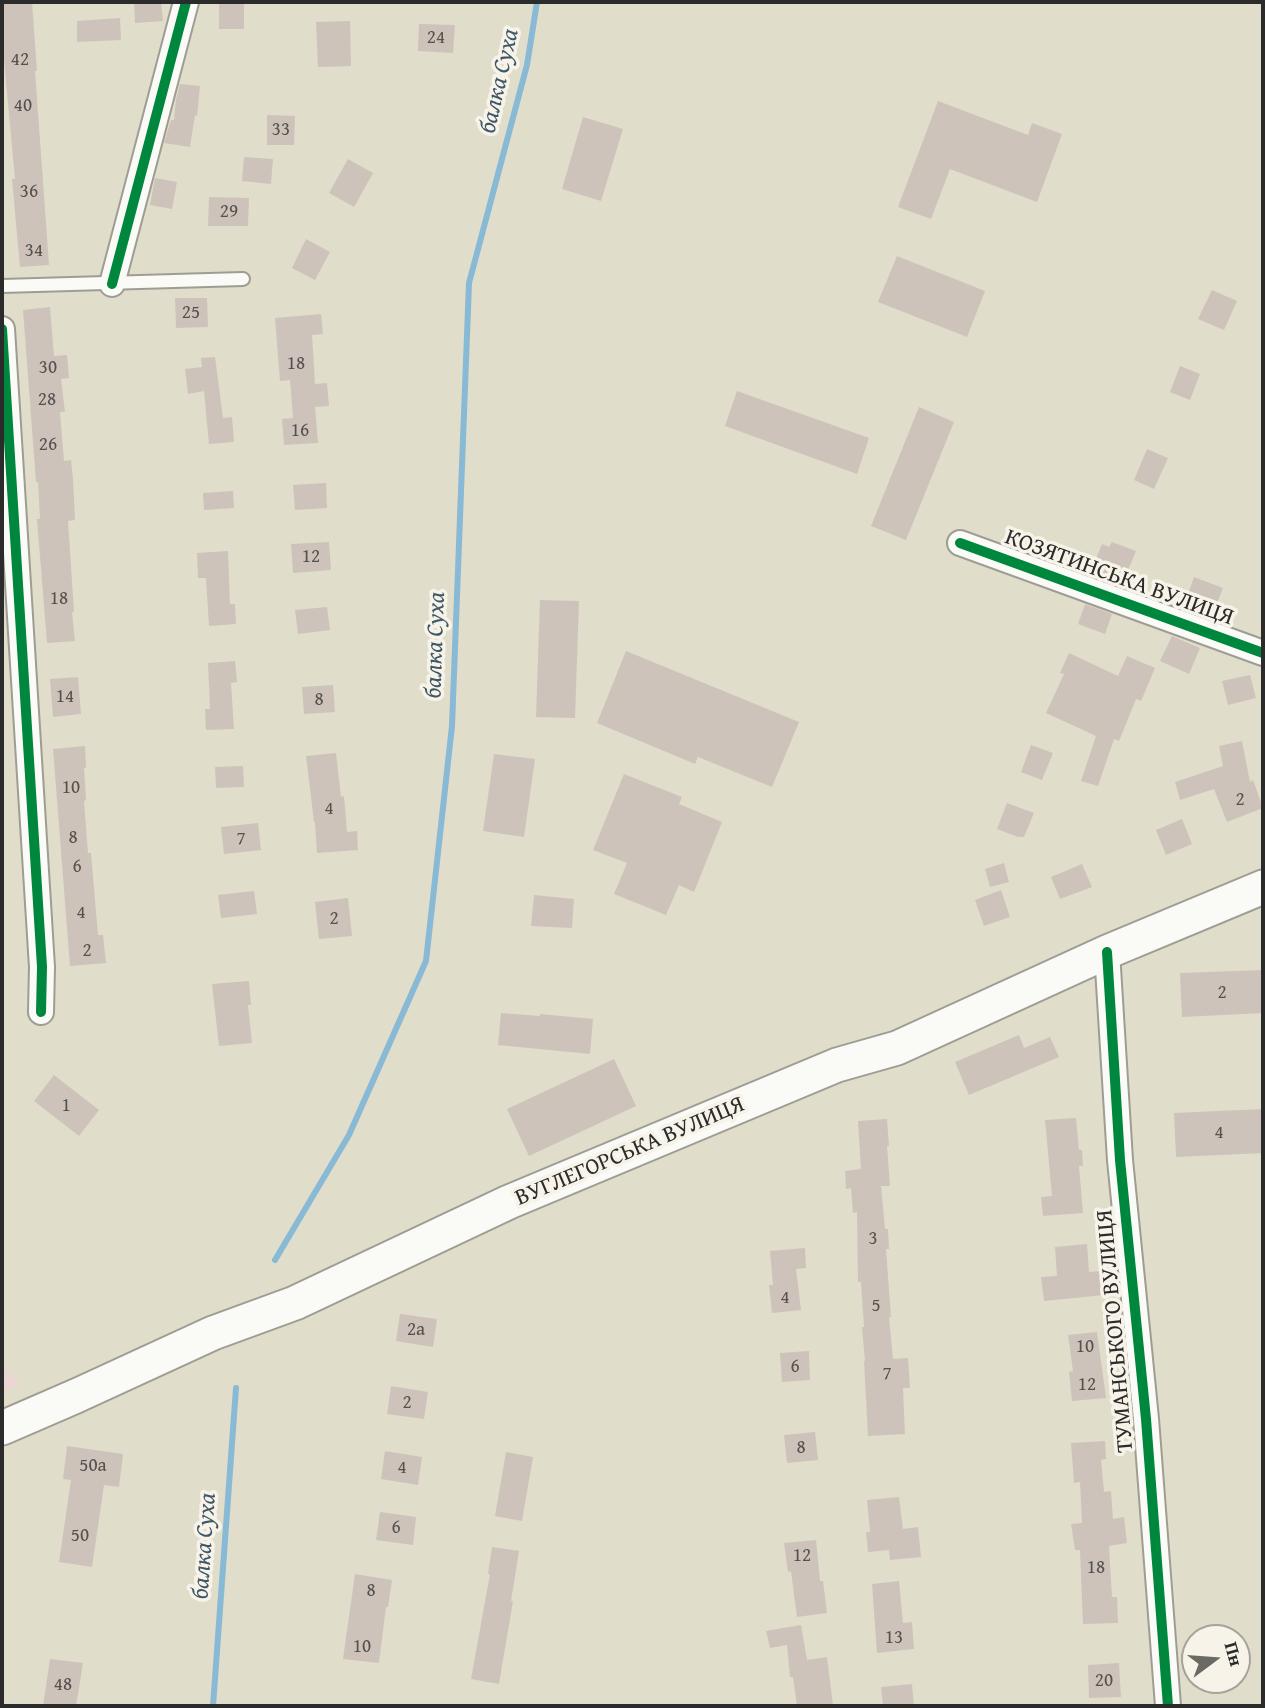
<!DOCTYPE html>
<html>
<head>
<meta charset="utf-8">
<style>
  body { margin:0 }
  #map { position:relative; width:1265px; height:1708px; overflow:hidden; background:#e0ddcb; font-family:"Gentium Book Plus",serif }
  canvas { display:block }
  .frame { position:absolute; inset:0; border:4px solid #2b2b2b; pointer-events:none }
  .north { position:absolute; left:1181px; top:1624px; width:70px; height:70px; box-sizing:border-box; background:#f7f3e8; border:2px solid #a5a39c; border-radius:50%; rotate:74deg; font-size:19px; font-weight:700; line-height:28px; text-align:center; color:#2b2b2b }
  .north::after { content:''; display:block; margin:auto; width:24px; height:32px; background:#6a6963; clip-path:polygon(50% 0,100% 100%,50% 72%,0 100%) }
</style>
</head>
<body>
<div id="map">
<canvas width="1265" height="1708"></canvas>
<div class="frame"></div>
<div class="north">Пн</div>
</div>
<script>
const g = document.querySelector('canvas').getContext('2d');
g.lineJoin = 'round';
function fill(path, color) {
  g.fillStyle = color;
  g.fill(path, 'evenodd');
}
function shape(rows) {
  const path = new Path2D();
  for (const r of rows) {
    path.moveTo(r[0], r[1]);
    for (let i = 2; i < r.length; i += 2) path.lineTo(r[i], r[i + 1]);
  }
  return path;
}
function trace(path, color, width, dash) {
  g.strokeStyle = color;
  g.lineWidth = width;
  g.lineCap = dash ? 'butt' : 'round';
  g.setLineDash(dash || []);
  g.stroke(path);
}
function write(font, color, halo, rows, align = 'center') {
  g.font = font + ' "Gentium Book Plus",serif';
  g.lineWidth = 7;
  g.setLineDash([]);
  g.textBaseline = 'middle';
  g.strokeStyle = halo;
  g.fillStyle = color;
  for (const [text, x, y, turn = 0] of rows) {
    g.save();
    g.translate(x, y);
    g.rotate((+turn || 0) * Math.PI / 180);
    g.textAlign = isNaN(turn) ? turn : align;
    if (halo) g.strokeText(text, 0, 0);
    g.fillText(text, 0, 0);
    g.restore();
  }
}
const built = shape([
  [2,1369,21,1383,2,1392]
]);
const stream = shape([
  [275,1260,349,1135,426,961,452,726,469,283,527,65,537,2],
  [213,1706,236,1388]
]);
const building = shape([
  [2,2,32,2,37,71,35,71,49,265,20,267,12,179,15,179,3,49],
  [134,2,161,2,163,21,135,23],
  [219,2,244,2,244,29,219,29],
  [120,18,121,40,77,42,77,21],
  [350,21,351,66,318,67,316,22],
  [419,24,455,25,453,53,418,51],
  [180,84,200,86,197,116,195,115,190,147,164,143,171,120,174,120,176,100],
  [938,101,1028,135,1032,123,1062,134,1037,202,950,169,931,219,898,207],
  [267,115,295,116,294,145,267,145],
  [583,117,623,129,601,201,562,189],
  [244,157,273,159,271,184,242,181],
  [348,159,373,173,354,207,329,193],
  [155,178,177,182,172,209,150,205],
  [209,197,249,198,248,226,208,226],
  [306,239,330,252,315,280,292,268],
  [897,256,985,291,967,337,878,302],
  [1212,290,1237,301,1224,330,1198,319],
  [175,298,207,298,208,327,176,328],
  [50,307,54,356,67,355,69,378,61,379,65,412,60,412,64,461,71,460,73,479,75,520,68,521,74,612,72,612,75,641,47,643,37,519,40,519,38,482,36,482,23,310],
  [321,314,323,334,312,335,315,384,327,383,329,406,315,407,318,443,284,445,282,419,293,418,290,380,280,381,275,318],
  [215,357,223,418,232,417,234,442,209,444,204,391,188,394,185,369,202,367,201,358],
  [1180,366,1200,374,1190,400,1170,392],
  [737,391,869,438,857,474,725,426],
  [919,407,954,422,906,540,871,526],
  [1147,449,1168,458,1154,489,1134,480],
  [326,483,327,508,295,510,293,485],
  [233,491,234,508,204,510,203,493],
  [329,542,331,570,293,573,291,544],
  [1112,542,1136,551,1123,582,1092,569,1102,544,1109,547],
  [228,551,230,604,235,604,236,624,209,626,206,578,198,578,197,553],
  [1194,577,1223,588,1213,613,1185,602],
  [540,600,579,601,575,718,536,717],
  [1085,604,1112,614,1105,634,1078,624],
  [327,607,330,630,298,634,295,610],
  [1172,636,1200,648,1189,674,1160,661],
  [626,651,799,722,772,787,698,757,695,764,597,723],
  [1069,653,1118,676,1127,656,1155,668,1141,701,1136,699,1119,741,1114,739,1098,786,1081,781,1096,736,1046,713,1064,674,1060,673],
  [235,661,237,682,231,683,234,729,206,730,205,709,210,709,208,663],
  [1250,675,1256,698,1228,705,1222,681],
  [78,677,81,714,53,717,50,679],
  [333,685,335,712,304,714,302,687],
  [1242,741,1250,782,1253,780,1263,808,1227,822,1214,789,1180,800,1175,782,1223,766,1219,746],
  [1031,745,1053,753,1042,780,1021,772],
  [85,746,86,768,84,768,86,800,84,801,88,853,91,853,98,935,103,935,106,963,70,966,53,749],
  [336,753,341,797,344,796,347,832,357,831,358,850,317,853,315,822,314,822,306,756],
  [494,754,535,759,524,837,483,831],
  [243,766,244,787,216,788,215,767],
  [624,774,682,797,679,804,722,822,694,892,679,885,666,915,614,894,627,863,593,850],
  [1007,803,1034,813,1024,837,1018,837,997,829],
  [1182,819,1192,844,1166,855,1156,830],
  [258,823,261,850,224,854,221,827],
  [1004,863,1009,882,990,887,985,869],
  [1082,864,1092,887,1060,899,1051,877],
  [1001,890,1010,917,984,926,975,900],
  [254,891,257,914,221,918,218,895],
  [534,895,574,899,572,928,531,926],
  [348,898,352,936,319,939,315,902],
  [1263,970,1263,1013,1182,1017,1180,973],
  [249,981,251,1005,248,1005,252,1043,219,1046,212,984],
  [501,1013,540,1016,540,1014,593,1019,590,1054,498,1045],
  [1019,1035,1024,1048,1050,1037,1059,1057,969,1095,955,1062],
  [614,1059,636,1106,529,1156,507,1109],
  [54,1075,99,1110,79,1136,34,1101],
  [1263,1109,1263,1153,1176,1157,1174,1113],
  [1076,1118,1079,1150,1082,1150,1083,1166,1079,1166,1083,1213,1043,1216,1041,1197,1052,1196,1045,1120],
  [887,1119,889,1146,887,1146,890,1186,881,1186,885,1229,888,1229,889,1249,886,1249,891,1317,889,1317,893,1359,908,1358,910,1388,903,1388,905,1434,868,1436,864,1361,865,1361,862,1327,864,1327,861,1282,858,1282,857,1212,853,1213,851,1188,846,1189,845,1171,861,1169,858,1121],
  [1087,1244,1089,1272,1101,1271,1104,1295,1044,1301,1041,1277,1057,1276,1055,1247],
  [805,1248,806,1268,796,1269,801,1310,772,1313,769,1285,773,1285,770,1251],
  [400,1314,437,1319,433,1347,396,1341],
  [1097,1332,1106,1398,1072,1401,1069,1372,1073,1371,1068,1335],
  [809,1351,810,1380,782,1382,780,1353],
  [391,1386,428,1392,424,1419,387,1414],
  [815,1432,818,1460,787,1463,784,1435],
  [1105,1441,1106,1459,1101,1460,1104,1492,1111,1491,1113,1519,1124,1517,1127,1543,1109,1546,1112,1597,1117,1597,1118,1623,1083,1624,1080,1550,1075,1550,1071,1524,1082,1523,1080,1482,1074,1483,1071,1443],
  [67,1446,123,1454,119,1487,104,1485,92,1567,59,1562,71,1480,63,1479],
  [385,1451,422,1457,418,1485,381,1479],
  [506,1452,533,1457,522,1521,495,1516],
  [899,1497,903,1529,918,1527,921,1557,890,1560,889,1550,868,1552,866,1532,870,1532,867,1500],
  [380,1512,416,1517,413,1545,376,1540],
  [816,1540,820,1581,823,1581,827,1613,797,1617,791,1571,788,1572,784,1543],
  [492,1547,519,1551,511,1601,513,1601,499,1684,471,1679,490,1574,488,1574],
  [355,1574,392,1580,388,1607,386,1607,379,1663,343,1659],
  [899,1581,903,1623,912,1622,914,1649,877,1653,872,1584],
  [801,1625,807,1660,827,1657,833,1705,797,1706,793,1677,790,1677,787,1645,770,1648,766,1631],
  [50,1659,83,1663,76,1706,43,1706],
  [1119,1663,1121,1697,1089,1698,1088,1665],
  [912,1684,914,1706,883,1706,881,1687]
]);
const lane = shape([
  [2,286,243,279]
]);
const street = shape([
  [112,284,186,2],
  [2,329,42,967,41,1012],
  [960,543,1263,653],
  [1107,952,1120,1160,1146,1419,1168,1706]
]);
const secondary = shape([
  [2,1428,76,1396,213,1333,295,1303,509,1202,837,1065,897,1048,1107,952,1263,887]
]);
const cycleway = shape([
  [112,284,186,2],
  [2,329,42,967,41,1012],
  [960,543,1263,653],
  [1107,952,1120,1160,1146,1419,1168,1706]
]);
const numberNames = [
  ["24",436,38],
  ["42",20,60],
  ["40",23,106],
  ["33",281,130],
  ["36",29,192],
  ["29",229,212],
  ["34",34,251],
  ["25",191,313],
  ["18",296,364],
  ["30",48,368],
  ["28",47,400],
  ["16",300,431],
  ["26",48,445],
  ["12",311,557],
  ["18",59,599],
  ["14",65,697],
  ["8",319,700],
  ["10",71,788],
  ["2",1240,800],
  ["4",329,809],
  ["8",73,838],
  ["7",241,839],
  ["6",77,867],
  ["4",81,913],
  ["2",334,919],
  ["2",87,951],
  ["2",1222,993],
  ["1",66,1106],
  ["4",1219,1133],
  ["3",873,1239],
  ["4",785,1298],
  ["5",876,1306],
  ["2а",416,1330],
  ["10",1085,1347],
  ["6",795,1367],
  ["7",887,1374],
  ["12",1087,1385],
  ["2",407,1403],
  ["8",801,1448],
  ["50а",93,1466],
  ["4",402,1468],
  ["6",396,1528],
  ["50",80,1536],
  ["12",802,1556],
  ["18",1096,1568],
  ["8",371,1591],
  ["13",894,1638],
  ["10",362,1647],
  ["20",1104,1681],
  ["48",63,1685]
];
const streetNames = [
  ["КОЗЯТИНСЬКА ВУЛИЦЯ",1119,578,20],
  ["ВУГЛЕГОРСЬКА ВУЛИЦЯ",630,1152,-23],
  ["ТУМАНСЬКОГО ВУЛИЦЯ",1116,1331,-95]
];
const waterNames = [
  ["балка Суха",500,81,-77],
  ["балка Суха",436,645,-88],
  ["балка Суха",205,1546,-86]
];
fill(built, '#ebd5d5');
trace(stream, '#88b9d5', 6);
fill(building, '#cec3ba');
trace(lane, '#9f9d93', 16);
trace(street, '#9f9d93', 28);
trace(secondary, '#9f9d93', 37);
trace(lane, '#fafaf7', 12);
trace(street, '#fafaf7', 24);
trace(secondary, '#fafaf7', 33);
trace(cycleway, '#00873e', 10);
write('19px', '#54514f', null, numberNames);
write('23px', '#2b2b2b', '#f7f3e8', streetNames);
write('italic 24px', '#3e5768', '#f7f3e8', waterNames);
</script>
</body>
</html>
